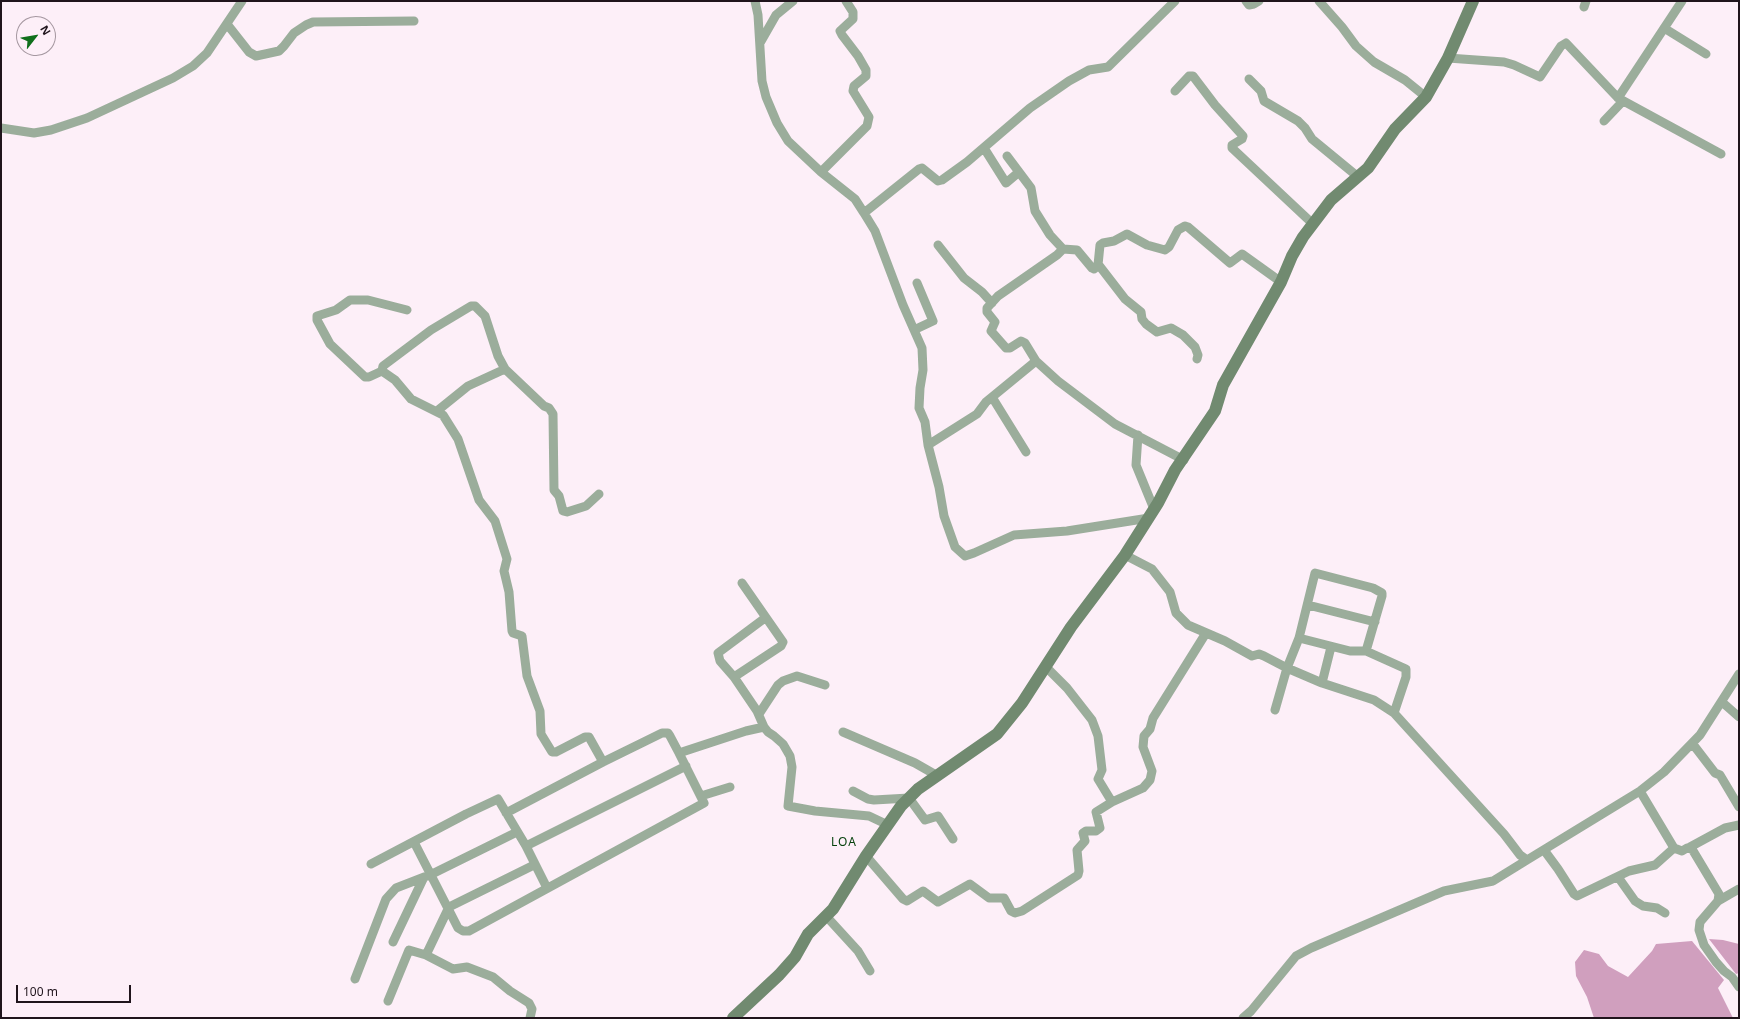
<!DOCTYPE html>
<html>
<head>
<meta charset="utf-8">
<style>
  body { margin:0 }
  #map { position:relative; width:1740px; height:1019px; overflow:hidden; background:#fdeff8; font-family:"Noto Sans",sans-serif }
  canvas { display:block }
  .frame { position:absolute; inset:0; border:2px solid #20141c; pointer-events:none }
  .north { position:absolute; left:16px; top:16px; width:40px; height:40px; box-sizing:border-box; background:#fdeff8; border:1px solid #a597a0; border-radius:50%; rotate:59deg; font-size:11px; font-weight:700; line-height:16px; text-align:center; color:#20141c }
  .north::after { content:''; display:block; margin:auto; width:14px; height:18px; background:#106f1c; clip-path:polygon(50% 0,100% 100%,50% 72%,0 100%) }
  .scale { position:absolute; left:16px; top:985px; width:115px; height:18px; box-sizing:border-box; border:2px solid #20141c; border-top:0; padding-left:5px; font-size:12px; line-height:14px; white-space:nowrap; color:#20141c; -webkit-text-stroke:3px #fdeff8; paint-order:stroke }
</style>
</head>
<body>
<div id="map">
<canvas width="1740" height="1019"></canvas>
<div class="frame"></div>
<div class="north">N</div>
<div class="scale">100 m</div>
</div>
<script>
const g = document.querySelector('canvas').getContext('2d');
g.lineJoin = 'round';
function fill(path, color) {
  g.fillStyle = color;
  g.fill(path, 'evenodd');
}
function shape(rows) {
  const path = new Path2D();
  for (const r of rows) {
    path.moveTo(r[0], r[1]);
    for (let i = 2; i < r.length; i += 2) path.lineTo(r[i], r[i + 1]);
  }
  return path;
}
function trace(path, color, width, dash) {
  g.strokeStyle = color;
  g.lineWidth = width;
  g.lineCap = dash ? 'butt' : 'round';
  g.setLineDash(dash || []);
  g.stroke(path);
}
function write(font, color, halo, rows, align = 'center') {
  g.font = font + ' "Noto Sans",sans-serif';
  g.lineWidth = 4;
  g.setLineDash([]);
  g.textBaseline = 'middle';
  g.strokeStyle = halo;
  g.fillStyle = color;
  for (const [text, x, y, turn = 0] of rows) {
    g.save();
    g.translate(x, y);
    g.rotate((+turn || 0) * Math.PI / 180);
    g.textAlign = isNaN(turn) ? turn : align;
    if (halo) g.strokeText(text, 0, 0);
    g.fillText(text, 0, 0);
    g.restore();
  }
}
const forest = shape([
  [1709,939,1723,940,1739,944,1739,973,1736,974],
  [1692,941,1724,980,1718,988,1733,1018,1594,1018,1587,997,1576,976,1575,962,1584,950,1599,954,1608,966,1628,977,1652,951,1656,944]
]);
const street = shape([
  [755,1,758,15,762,81,766,97,777,123,788,141,821,172,855,199,864,213,875,231,903,305,922,348,923,370,920,388,919,408,925,422,928,445,939,487,944,516,955,547,965,556,974,553,1014,535,1067,531,1149,518],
  [1246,1,1249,5,1254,4,1259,1],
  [1319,1,1342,27,1356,46,1374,62,1405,80,1426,97],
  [1584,7,1586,1],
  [227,24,249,52,256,56,279,51,284,46,294,33,306,25,313,22,414,21],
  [1664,28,1706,54],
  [760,43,776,15,793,1],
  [1448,58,1504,62,1514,65,1540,77,1561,46,1566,43,1618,98,1721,154],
  [1249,79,1261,91,1264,101,1298,121,1305,128,1312,139,1357,176],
  [1175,91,1189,76,1193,76,1215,105,1243,136,1242,139,1232,145,1232,148,1313,224],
  [1618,98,1682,1],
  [1604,121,1623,101],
  [1,128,34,133,51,130,87,118,173,78,193,66,207,53,242,1],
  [984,148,1006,183,1019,172],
  [1007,156,1031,188,1035,211,1050,235,1063,249,1077,250,1092,268,1094,269,1098,265,1100,245,1103,243,1114,241,1127,234,1147,245,1165,250,1169,247,1178,230,1185,226,1188,227,1230,263,1242,254,1281,282],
  [821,172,867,126,869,117,853,91,854,86,866,76,866,70,858,56,842,35,840,31,853,19,853,12,846,1],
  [864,213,919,169,922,168,938,181,942,180,967,162,1030,108,1069,81,1089,70,1108,67,1175,1],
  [938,245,964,278,982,292,992,303],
  [1063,249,1057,255,998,296,987,308,987,312,995,322,991,331,1006,348,1010,348,1021,341,1025,343,1036,361,1058,381,1115,424,1184,460],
  [1098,264,1125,299,1141,312,1142,319,1146,324,1157,332,1171,328,1183,335,1195,347,1198,355,1197,359],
  [916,329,933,321,917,283],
  [382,371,395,380,411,399,443,415,458,439,479,500,495,521,507,559,504,571,509,592,512,631,513,633,522,636,527,676,540,711,541,734,552,752,556,752,585,737,589,737,603,762],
  [382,371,383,366,431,330,471,306,475,306,485,316,498,356,505,369,544,406,549,408,553,414,554,490,559,496,563,511,567,512,586,506,599,494],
  [382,371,369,377,365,377,330,344,317,320,317,316,336,310,350,300,368,300,407,310],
  [992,397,1026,452],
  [437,411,468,386,505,369],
  [1138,435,1136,465,1154,509],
  [928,445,977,414,986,402,1036,361],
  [1125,555,1152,569,1170,592,1176,613,1188,625,1225,641,1252,656,1259,654,1264,656,1287,668,1322,683,1374,700,1394,713,1504,834,1520,855,1527,860,1640,791,1664,772,1700,735,1739,674],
  [742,583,783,642,781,646,734,677,757,711,764,727],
  [1308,605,1375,622],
  [1299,638,1350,651,1366,651,1406,669,1406,677,1394,713],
  [1045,666,1067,688,1092,720,1098,736,1102,770,1098,779,1112,802],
  [734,677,720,661,718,653,765,618],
  [1322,683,1331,647],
  [1722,702,1739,717],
  [1275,710,1287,668,1299,638,1315,573,1373,588,1382,593,1382,596,1366,651],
  [759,714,778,685,783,681,797,676,825,685],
  [843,732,915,763,936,775,939,774],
  [1692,743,1715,773,1720,775,1739,807],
  [853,791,868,799,874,800,909,798,925,820,938,816,953,839],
  [1640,791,1674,848,1682,851,1687,848,1692,849,1719,894,1718,901],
  [701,796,730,787],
  [506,813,603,762,662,733,668,733,670,736,679,753],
  [414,842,458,928,463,931,469,931,704,803,679,753,746,731,764,727,768,732,774,736,783,744,790,756,792,767,788,806,815,811,869,816,888,825],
  [526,846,686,766],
  [1690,847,1725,828,1739,825],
  [1544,850,1558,869,1574,894,1577,896,1629,871,1655,865,1674,848],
  [866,856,903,899,907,901,923,891,938,902,970,884,989,898,1004,898,1011,911,1015,913,1022,911,1078,875,1079,871,1077,850,1085,841,1083,833,1086,831,1096,831,1100,828,1096,812,1112,802,1143,788,1150,780,1152,771,1143,747,1144,736,1150,729,1153,718,1206,633],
  [371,864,466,814,498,799,526,846,547,888],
  [1618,877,1635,901,1643,906,1657,908,1665,913],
  [1739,889,1718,901,1700,922,1699,930,1704,945,1716,962,1724,971,1732,977,1739,987],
  [826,916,858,951,870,971],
  [393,942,424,877],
  [426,955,449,907,534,865],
  [355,979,386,899,396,888,432,874,517,832],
  [388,1001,409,950,426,955,453,969,467,967,493,977,510,991,529,1003,532,1009,530,1018],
  [1243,1018,1251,1011,1296,956,1311,948,1444,891,1493,881,1527,860]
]);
const secondary = shape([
  [733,1018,779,975,795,957,808,934,833,909,866,856,901,806,918,789,997,734,1022,703,1071,627,1125,555,1158,503,1175,470,1215,411,1223,385,1281,282,1292,256,1303,237,1331,200,1368,168,1395,129,1426,97,1448,58,1473,1]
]);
const quarterNames = [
  ["LOA",844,843]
];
fill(forest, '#d09fbe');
trace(street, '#9bad9b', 9);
trace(secondary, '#718a70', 12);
g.letterSpacing = '1px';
write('12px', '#05410c', '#fdeff8', quarterNames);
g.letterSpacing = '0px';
</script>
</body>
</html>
